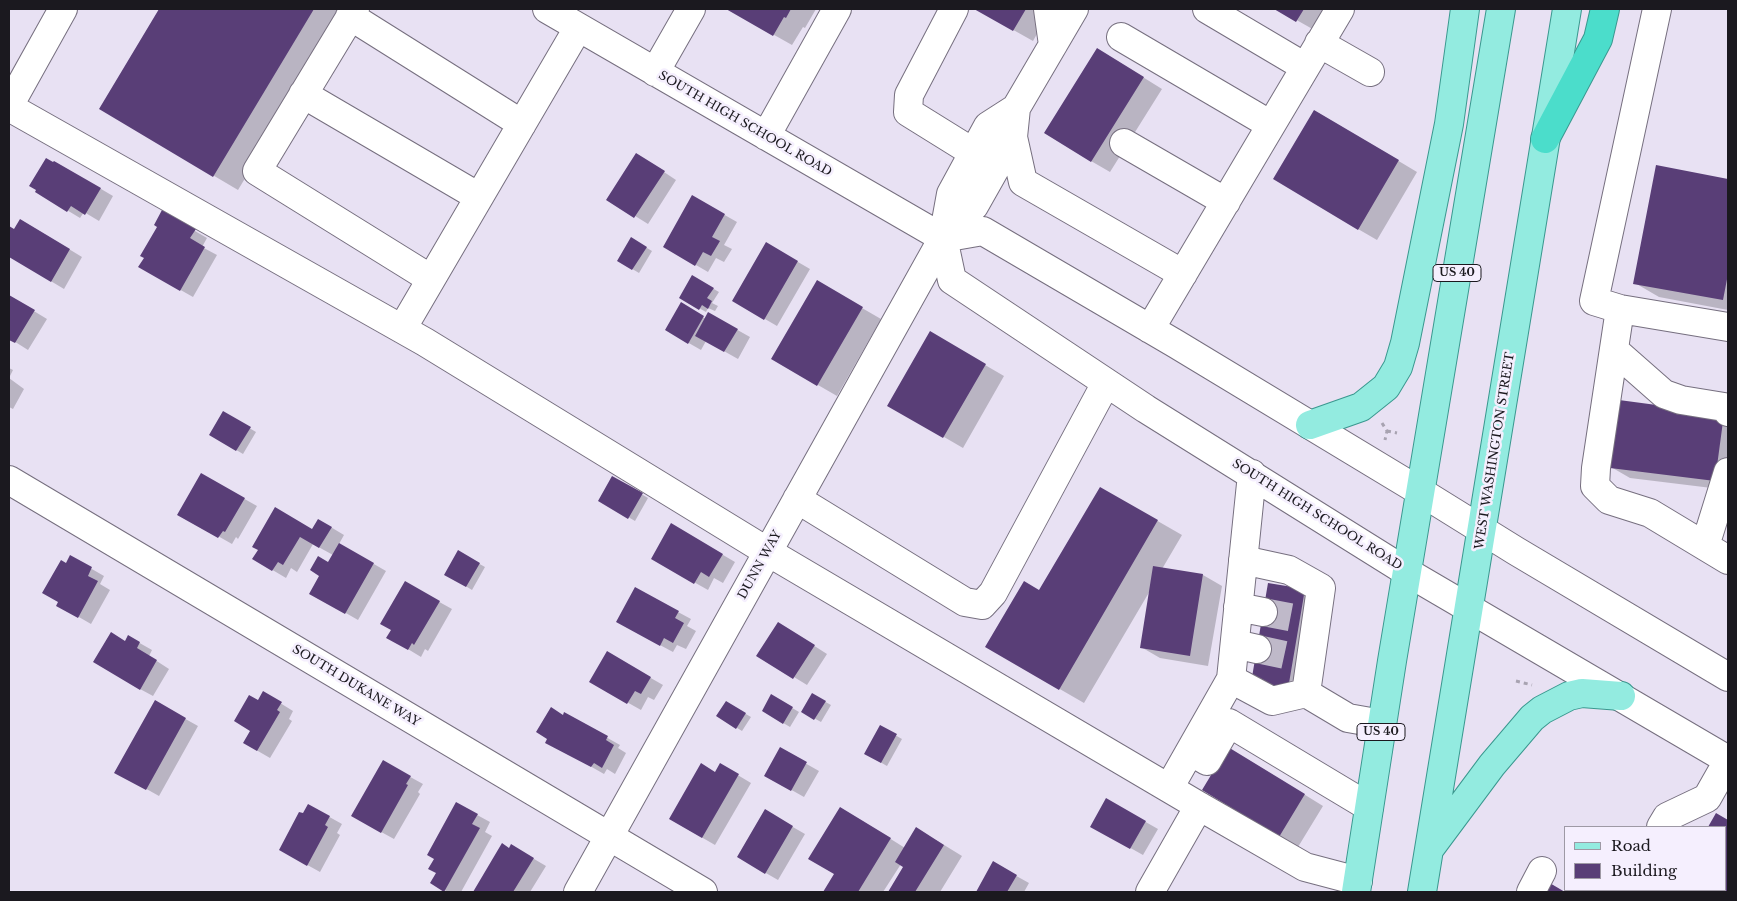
<!DOCTYPE html>
<html>
<head>
<meta charset="utf-8">
<style>
  body { margin:0 }
  #map { position:relative; width:1737px; height:901px; overflow:hidden; background:#e8e1f3; font-family:"Libre Baskerville",serif }
  canvas { display:block }
  .frame { position:absolute; inset:0; border:10px solid #1b191f; pointer-events:none }
  .legend { position:absolute; left:1564px; top:826px; width:162px; height:65px; box-sizing:border-box; background:#f5effe; border:1px solid #9e99a5; margin:0; padding:6px 9px; list-style:none; font-size:15px; color:#1b191f }
  .legend li { display:flex; align-items:center; gap:10px; height:25px }
  .legend b { width:25px; border:1px solid #9e99a5 }
</style>
</head>
<body>
<div id="map">
<canvas width="1737" height="901"></canvas>
<div class="frame"></div>
<ul class="legend">
<li><b style="height:6px;background:#93ebe0"></b>Road</li>
<li><b style="height:14px;background:#593e77"></b>Building</li>
</ul>
</div>
<script>
const g = document.querySelector('canvas').getContext('2d');
g.lineJoin = 'round';
function fill(path, color) {
  g.fillStyle = color;
  g.fill(path, 'evenodd');
}
function shape(rows) {
  const path = new Path2D();
  for (const r of rows) {
    path.moveTo(r[0], r[1]);
    for (let i = 2; i < r.length; i += 2) path.lineTo(r[i], r[i + 1]);
  }
  return path;
}
function trace(path, color, width, dash) {
  g.strokeStyle = color;
  g.lineWidth = width;
  g.lineCap = dash ? 'butt' : 'round';
  g.setLineDash(dash || []);
  g.stroke(path);
}
function write(font, color, halo, rows, align = 'center') {
  g.font = font + ' "Libre Baskerville",serif';
  g.lineWidth = 5;
  g.setLineDash([]);
  g.textBaseline = 'middle';
  g.strokeStyle = halo;
  g.fillStyle = color;
  for (const [text, x, y, turn = 0] of rows) {
    g.save();
    g.translate(x, y);
    g.rotate((+turn || 0) * Math.PI / 180);
    g.textAlign = isNaN(turn) ? turn : align;
    if (halo) g.strokeText(text, 0, 0);
    g.fillText(text, 0, 0);
    g.restore();
  }
}
const shadow = shape([
  [161,9,347,9,238,190,101,109],
  [728,9,816,9,805,28,803,27,792,45],
  [976,9,1051,9,1033,41],
  [1277,9,1329,9,1316,31],
  [1117,61,1162,89,1110,172,1091,161],
  [1315,111,1417,172,1377,240,1358,229],
  [55,162,113,196,99,221,84,212,80,218,37,192],
  [649,162,676,180,648,224,608,199],
  [1657,166,1728,180,1728,310,1659,297,1635,283],
  [693,197,737,222,724,245,732,249,724,262,716,258,708,272,665,247],
  [162,212,207,238,202,247,217,255,193,297,140,267,159,227],
  [21,220,82,257,64,289,9,256,9,228,15,231],
  [632,239,652,251,639,273,619,261],
  [767,244,810,269,777,326,734,301],
  [693,277,719,292,712,303,718,306,715,311,708,308,706,312,681,298],
  [817,282,881,319,837,396,773,359],
  [9,296,47,319,28,350,9,338],
  [681,304,706,319,709,314,750,337,738,359,706,341,701,350,666,330],
  [930,333,1004,376,963,448,889,405],
  [9,368,13,370,9,378],
  [9,378,24,389,13,409,9,407],
  [224,413,256,432,243,454,211,435],
  [1728,418,1728,490,1630,478,1611,467],
  [202,475,257,506,238,539,236,537,232,544,179,514],
  [613,477,648,498,635,521,599,500],
  [1100,488,1182,535,1162,569,1203,575,1222,586,1208,666,1160,658,1141,647,1151,589,1084,703,987,647,1040,592],
  [319,520,344,535,339,544,386,571,358,620,311,593,333,555,313,544,297,572,291,568,286,578,254,559,313,531],
  [672,525,735,562,723,583,714,578,708,590,653,559],
  [458,552,485,567,472,590,446,574],
  [71,557,104,576,100,584,110,590,91,624,58,605,60,602,67,564],
  [405,583,452,609,428,651,425,649,421,657,388,637,392,629],
  [1305,590,1324,601,1307,699,1271,693],
  [678,612,691,619,687,626,696,631,686,649,677,645,673,652,630,629],
  [791,631,827,654,807,685,758,655],
  [129,637,152,650,149,656,169,669,153,696,140,689,126,642],
  [607,653,663,685,654,700,648,697,641,710,591,682],
  [264,693,293,711,289,719,292,721,270,758,244,743,251,730,259,702],
  [813,695,831,705,821,722,803,712],
  [772,696,799,712,790,727,763,711],
  [155,702,198,726,159,796,116,772],
  [732,706,751,717,742,731,718,716],
  [565,714,620,745,618,748,626,753,615,774,607,769,604,774,560,749],
  [881,727,902,739,887,766,866,754],
  [780,749,819,771,804,797,765,775],
  [1247,759,1323,806,1298,847,1203,790],
  [383,762,423,784,418,792,420,794,394,839,352,816],
  [721,765,751,783,715,845,670,819,716,774],
  [1107,800,1158,829,1143,855,1091,826],
  [457,804,490,822,485,832,492,836,461,892,448,892,432,883,437,873,435,858],
  [308,805,342,824,337,833,340,835,320,872,293,857,303,815],
  [765,811,805,834,778,880,738,857],
  [1717,815,1728,822,1728,892,1672,892,1673,890,1726,890,1726,827,1710,827],
  [859,819,905,848,936,840,962,856,940,892,889,892,905,866,901,864,883,892,824,892,835,874],
  [503,845,510,849,512,846,546,866,530,892,475,892],
  [993,863,1029,883,1024,892,977,891]
]);
const building = shape([
  [159,9,314,9,213,177,99,109],
  [726,9,791,9,786,18,784,17,773,36],
  [974,9,1026,9,1013,31],
  [1274,9,1304,9,1296,22],
  [1097,48,1144,77,1091,162,1044,133],
  [1314,110,1399,160,1358,230,1273,179],
  [636,153,665,171,634,218,606,200],
  [46,158,53,162,54,161,101,188,85,215,71,206,67,212,35,192,36,190,29,186],
  [1656,165,1728,179,1728,274,1723,300,1633,284],
  [692,195,725,214,712,237,720,241,711,256,703,252,695,266,663,247],
  [162,210,196,229,190,238,205,247,180,291,138,267,144,258,140,256,157,227,154,225],
  [20,219,70,249,51,282,9,257,9,226,14,229],
  [631,237,647,247,632,270,617,261],
  [766,242,798,261,764,320,732,301],
  [692,275,714,288,707,298,712,301,708,309,702,305,699,310,679,298],
  [817,280,863,307,817,386,771,359],
  [9,295,35,310,15,343,9,340],
  [681,302,704,316,688,344,665,330],
  [708,312,738,329,724,352,695,336],
  [930,331,986,364,943,438,887,406],
  [1619,400,1724,414,1715,481,1610,468],
  [223,411,251,427,236,451,209,435],
  [201,473,245,498,225,532,223,531,218,538,177,515],
  [612,476,643,493,628,519,598,501],
  [1100,487,1158,520,1059,690,985,647,1024,581,1039,590],
  [275,507,312,529,318,519,332,527,319,548,300,537,283,565,278,562,272,571,252,559,258,550,252,547],
  [671,523,723,554,709,577,701,572,694,584,651,559],
  [339,543,374,563,345,614,309,594,319,576,310,570,318,556,328,562],
  [458,550,480,563,466,587,444,575],
  [70,555,92,567,88,576,98,581,78,618,56,606,58,602,42,593,61,560,66,563],
  [1153,566,1203,574,1190,656,1140,648],
  [405,581,440,601,414,645,412,643,408,650,386,638,391,630,380,624],
  [1268,583,1305,589,1288,689,1251,683],
  [635,587,679,611,675,618,684,623,673,643,664,638,660,646,616,622],
  [778,622,815,645,793,679,756,656],
  [111,632,125,641,128,635,140,642,137,648,157,660,140,690,93,662],
  [607,651,651,677,641,694,635,691,627,704,589,682],
  [263,691,282,702,277,710,280,712,257,751,243,743,250,731,234,721,249,695,258,700],
  [812,693,826,701,814,720,801,712],
  [771,694,793,707,783,724,762,711],
  [155,700,186,718,146,790,114,773],
  [726,701,746,713,736,729,716,716],
  [551,707,563,715,564,712,608,736,606,740,614,745,602,768,594,763,591,767,545,743,547,739,536,732],
  [880,725,897,734,881,763,864,754],
  [780,747,807,762,791,791,764,776],
  [1228,747,1305,794,1279,837,1202,790],
  [383,760,411,776,406,784,408,785,381,833,351,816],
  [701,763,715,772,720,763,739,774,702,838,669,819],
  [1106,798,1146,821,1130,849,1090,827],
  [456,802,478,814,472,824,480,828,444,892,430,883,436,873,428,869,434,859,427,855],
  [308,804,330,816,325,825,328,827,307,866,279,850,299,812,303,813],
  [840,807,891,838,858,892,823,892,834,874,808,859],
  [765,809,793,826,765,874,737,857],
  [1716,813,1728,820,1728,892,1670,892,1672,890,1726,890,1726,827,1708,827],
  [916,827,944,845,915,892,888,892,903,867,895,862],
  [502,843,509,848,511,844,534,858,513,892,473,892],
  [993,861,1017,875,1007,892,976,892],
  [1548,882,1565,892,1541,892]
]);
const minorTunnel = shape([
  [1263,612,1300,619],
  [1257,649,1294,657]
]);
const path = shape([
  [1382,423,1387,431,1385,440],
  [1387,431,1397,433],
  [1516,681,1532,685]
]);
const minor = shape([
  [355,9,257,171,431,279],
  [547,9,943,238,983,231,1176,344,1421,492,1516,551,1728,677],
  [954,9,909,95,908,112,974,153],
  [1048,9,1053,45],
  [1207,9,1305,67],
  [1657,9,1594,301,1620,309,1728,327],
  [350,16,522,124],
  [1121,37,1271,125],
  [1319,43,1370,72],
  [655,72,691,9],
  [303,94,479,197],
  [9,106,63,9],
  [9,107,425,342,768,552,1199,806,1305,867,1358,881],
  [1016,108,1074,9],
  [766,136,837,9],
  [1013,137,1023,182,1183,274],
  [1124,143,1226,202],
  [1620,309,1596,468,1595,486,1609,500,1650,513,1728,560],
  [402,329,578,28],
  [1150,329,1340,9],
  [1614,350,1664,394,1681,400,1724,407,1728,412],
  [9,480,703,892],
  [797,499,965,602,982,605,993,593,1106,383],
  [1705,546,1728,472],
  [1243,560,1289,570,1321,588,1306,693],
  [1238,607,1263,612],
  [1235,644,1257,649],
  [1231,679,1272,701,1306,693,1348,718,1382,724],
  [1190,751,1207,761,1229,723,1369,807],
  [1169,788,1231,679,1252,474],
  [1661,827,1667,817,1707,798,1728,761],
  [578,892,943,238,974,206,1013,137,1016,108,988,126,951,194,943,238,952,280,1146,409,1407,572,1728,760],
  [1150,892,1199,806],
  [1531,892,1542,871],
  [1622,892,1624,890]
]);
const major = shape([
  [1310,425,1361,407,1386,387,1398,367,1405,343,1449,124,1465,9],
  [1431,847,1492,765,1532,718,1542,710,1569,696,1582,693,1621,696],
  [1356,892,1392,661,1501,9],
  [1422,892,1567,9]
]);
const highway = shape([
  [1545,139,1598,39,1605,9]
]);
const shields = [
  [1457,273,48],
  [1381,732,48]
];
const shieldNames = [
  ["US 40",1457,273],
  ["US 40",1381,732]
];
const streetNames = [
  ["SOUTH HIGH SCHOOL ROAD",745,124,30],
  ["WEST WASHINGTON STREET",1495,451,-81],
  ["SOUTH HIGH SCHOOL ROAD",1317,515,32],
  ["DUNN WAY",760,565,-61],
  ["SOUTH DUKANE WAY",356,686,31]
];
fill(shadow, '#0003');
fill(building, '#593e77');
trace(minorTunnel, '#bfb9c9', 28, [28, 14]);
trace(minor, '#766f7f', 30);
trace(major, '#3a988f', 30);
trace(highway, '#3a988f', 30);
trace(path, '#a8a3b1', 3, [4, 4]);
trace(minor, '#fff', 28);
trace(major, '#93ebe0', 28);
trace(highway, '#4bddcb', 28);
for (const [x, y, w] of shields) {
  const box = new Path2D();
  box.roundRect(x - w / 2, y - 8.5, w, 17, 4);
  g.fillStyle = '#f5effe';
  g.fill(box);
  trace(box, '#1b191f', 1);
}
write('bold 11px', '#1b191f', null, shieldNames);
write('12px', '#1b191f', '#f5effe', streetNames);
</script>
</body>
</html>
